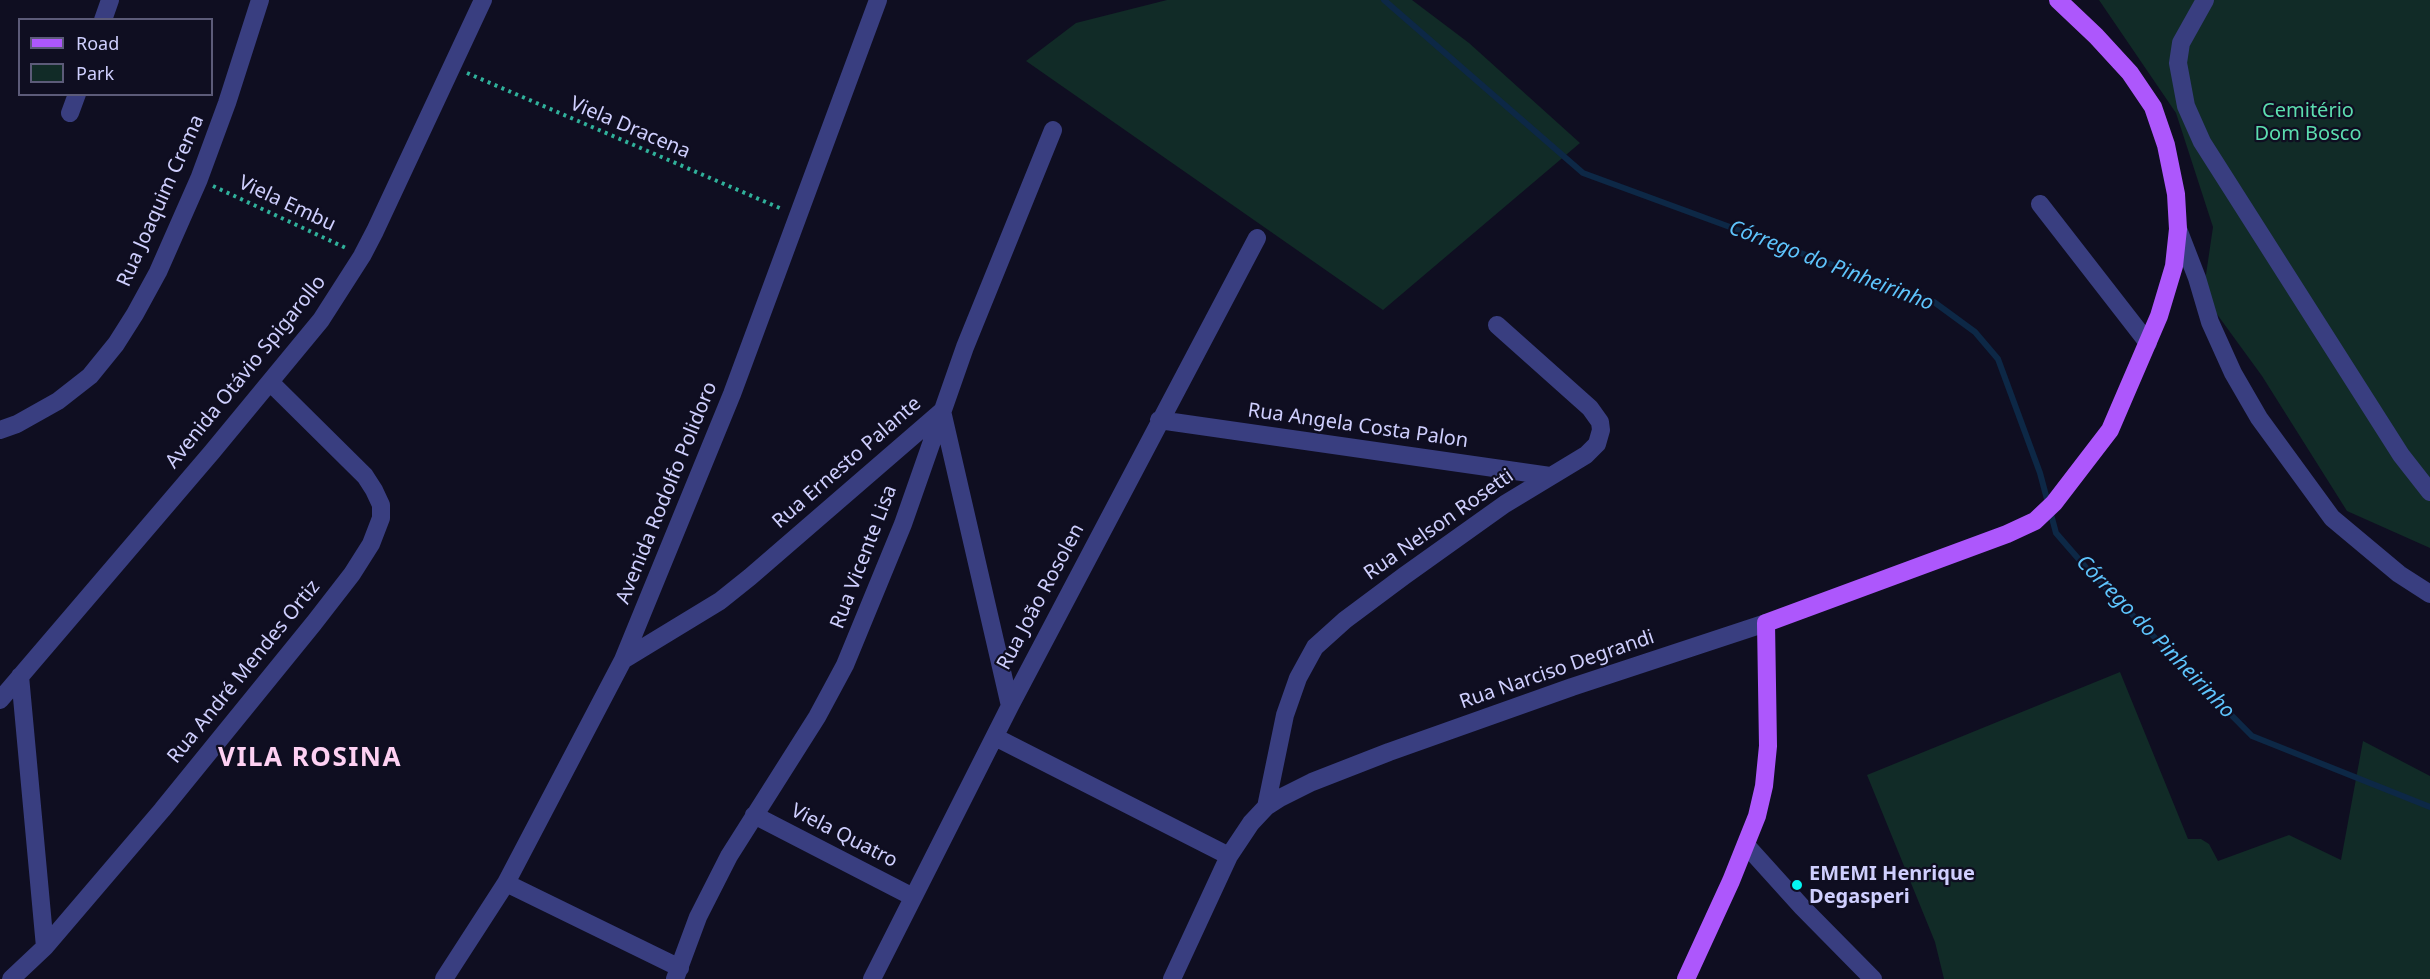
<!DOCTYPE html>
<html>
<head>
<meta charset="utf-8">
<style>
  body { margin:0 }
  #map { position:relative; width:2430px; height:979px; overflow:hidden; background:#0f0e21; font-family:"Noto Sans",sans-serif }
  canvas { display:block }
  .legend { position:absolute; left:18px; top:18px; width:195px; height:78px; box-sizing:border-box; background:#0f0e21; border:2px solid #5c5b79; margin:0; padding:8px 10px; list-style:none; font-size:18px; color:#cfcffe }
  .legend li { display:flex; align-items:center; gap:12px; height:30px }
  .legend b { width:30px; border:2px solid #5c5b79 }
</style>
</head>
<body>
<div id="map">
<canvas width="2430" height="979"></canvas>
<ul class="legend">
<li><b style="height:8px;background:#ad57fc"></b>Road</li>
<li><b style="height:16px;background:#112b27"></b>Park</li>
</ul>
</div>
<script>
const g = document.querySelector('canvas').getContext('2d');
g.lineJoin = 'round';
function fill(path, color) {
  g.fillStyle = color;
  g.fill(path, 'evenodd');
}
function shape(rows) {
  const path = new Path2D();
  for (const r of rows) {
    path.moveTo(r[0], r[1]);
    for (let i = 2; i < r.length; i += 2) path.lineTo(r[i], r[i + 1]);
  }
  return path;
}
function trace(path, color, width, dash) {
  g.strokeStyle = color;
  g.lineWidth = width;
  g.lineCap = dash ? 'butt' : 'round';
  g.setLineDash(dash || []);
  g.stroke(path);
}
function write(font, color, halo, rows, align = 'center') {
  g.font = font + ' "Noto Sans",sans-serif';
  g.lineWidth = 4.5;
  g.setLineDash([]);
  g.textBaseline = 'middle';
  g.strokeStyle = halo;
  g.fillStyle = color;
  for (const [text, x, y, turn = 0] of rows) {
    g.save();
    g.translate(x, y);
    g.rotate((+turn || 0) * Math.PI / 180);
    g.textAlign = isNaN(turn) ? turn : align;
    if (halo) g.strokeText(text, 0, 0);
    g.fillText(text, 0, 0);
    g.restore();
  }
}
const green = shape([
  [1167,0,1412,0,1469,43,1580,143,1383,310,1026,61,1076,23],
  [2099,0,2430,0,2430,548,2347,511,2262,376,2203,295,2213,227,2176,113],
  [2120,672,2188,839,2201,839,2209,844,2218,861,2289,835,2341,860,2363,741,2430,776,2430,979,1944,979,1935,942,1867,775]
]);
const stream = shape([
  [1384,0,1583,173,1934,302,1975,332,1998,359,2040,473,2056,533,2089,571,2252,736,2430,807]
]);
const path = shape([
  [467,73,782,209],
  [213,186,348,249]
]);
const minor = shape([
  [2205,0,2181,43,2178,63,2186,106,2202,142,2401,455,2430,492],
  [103,20,110,0],
  [70,113,77,94],
  [2040,204,2148,343],
  [2178,229,2197,278,2210,322,2233,373,2259,418,2332,518,2399,574,2430,594],
  [1159,420,1550,476],
  [0,430,17,424,58,401,90,376,116,344,135,314,158,272,199,179,227,103,260,0],
  [623,660,720,601,750,577,942,411,1010,706],
  [20,676,45,947],
  [0,700,212,452,321,320,362,256,375,231,483,0],
  [995,737,1229,856],
  [1266,807,1285,715,1298,678,1315,647,1345,620,1404,576,1505,504,1586,455,1597,444,1601,430,1600,422,1590,408,1497,325],
  [754,815,913,897],
  [1746,845,1802,907,1873,979],
  [506,883,680,968],
  [11,979,45,947,162,810,314,623,352,574,371,544,381,518,381,505,374,490,365,476,271,383],
  [444,979,506,883,623,660,732,394,878,0],
  [675,979,698,917,729,856,817,717,845,665,903,524,965,347,1053,130],
  [872,979,1010,706,1257,238],
  [1172,979,1229,856,1251,823,1266,807,1280,798,1312,782,1389,752,1572,687,1766,623]
]);
const major = shape([
  [1686,979,1731,881,1757,816,1764,786,1768,746,1766,623,2007,534,2035,521,2054,503,2110,430,2159,316,2174,266,2178,229,2176,194,2166,145,2153,107,2130,73,2096,36,2058,0]
]);
const markers = [
  [1797,885,6,"#04f5f3"]
];
const parkNames = [
  ["Cemitério",2308,111],
  ["Dom Bosco",2308,134]
];
const streetNames = [
  ["Viela Dracena",630,128,23],
  ["Rua Joaquim Crema",161,201,-66],
  ["Viela Embu",287,204,25],
  ["Avenida Otávio Spigarollo",246,372,-51],
  ["Rua Angela Costa Palon",1358,426,8],
  ["Rua Ernesto Palante",847,463,-41],
  ["Avenida Rodolfo Polidoro",667,493,-68],
  ["Rua Nelson Rosetti",1439,525,-35],
  ["Rua Vicente Lisa",864,557,-69],
  ["Rua João Rosolen",1041,597,-62],
  ["Rua Narciso Degrandi",1557,670,-19],
  ["Rua André Mendes Ortiz",244,672,-51],
  ["Viela Quatro",844,836,27]
];
const poiNames = [
  ["EMEMI Henrique",1809,874],
  ["Degasperi",1809,897]
];
const waterNames = [
  ["Córrego do Pinheirinho",1831,266,21],
  ["Córrego do Pinheirinho",2155,637,46]
];
const districtNames = [
  ["VILA ROSINA",310,759]
];
fill(green, '#112b27');
trace(stream, '#0d2846', 6);
trace(path, '#30b19b', 4, [3, 4.5]);
trace(minor, '#393e80', 18);
trace(major, '#ad57fc', 18);
for (const [x, y, r, color] of markers) {
  const dot = new Path2D();
  dot.arc(x, y, r, 0, 2 * Math.PI);
  g.fillStyle = color;
  g.fill(dot);
  trace(dot, '#0f0e21', 2);
}
write('20px', '#5cddaf', '#0f0e21', parkNames);
write('20px', '#cfcffe', '#0f0e21', streetNames);
write('bold 20px', '#cfcffe', '#0f0e21', poiNames, 'left');
write('italic 21px', '#5ec4fc', '#0f0e21', waterNames);
g.letterSpacing = '1.5px';
write('bold 26px', '#fed1f3', '#0f0e21', districtNames);
g.letterSpacing = '0px';
</script>
</body>
</html>
